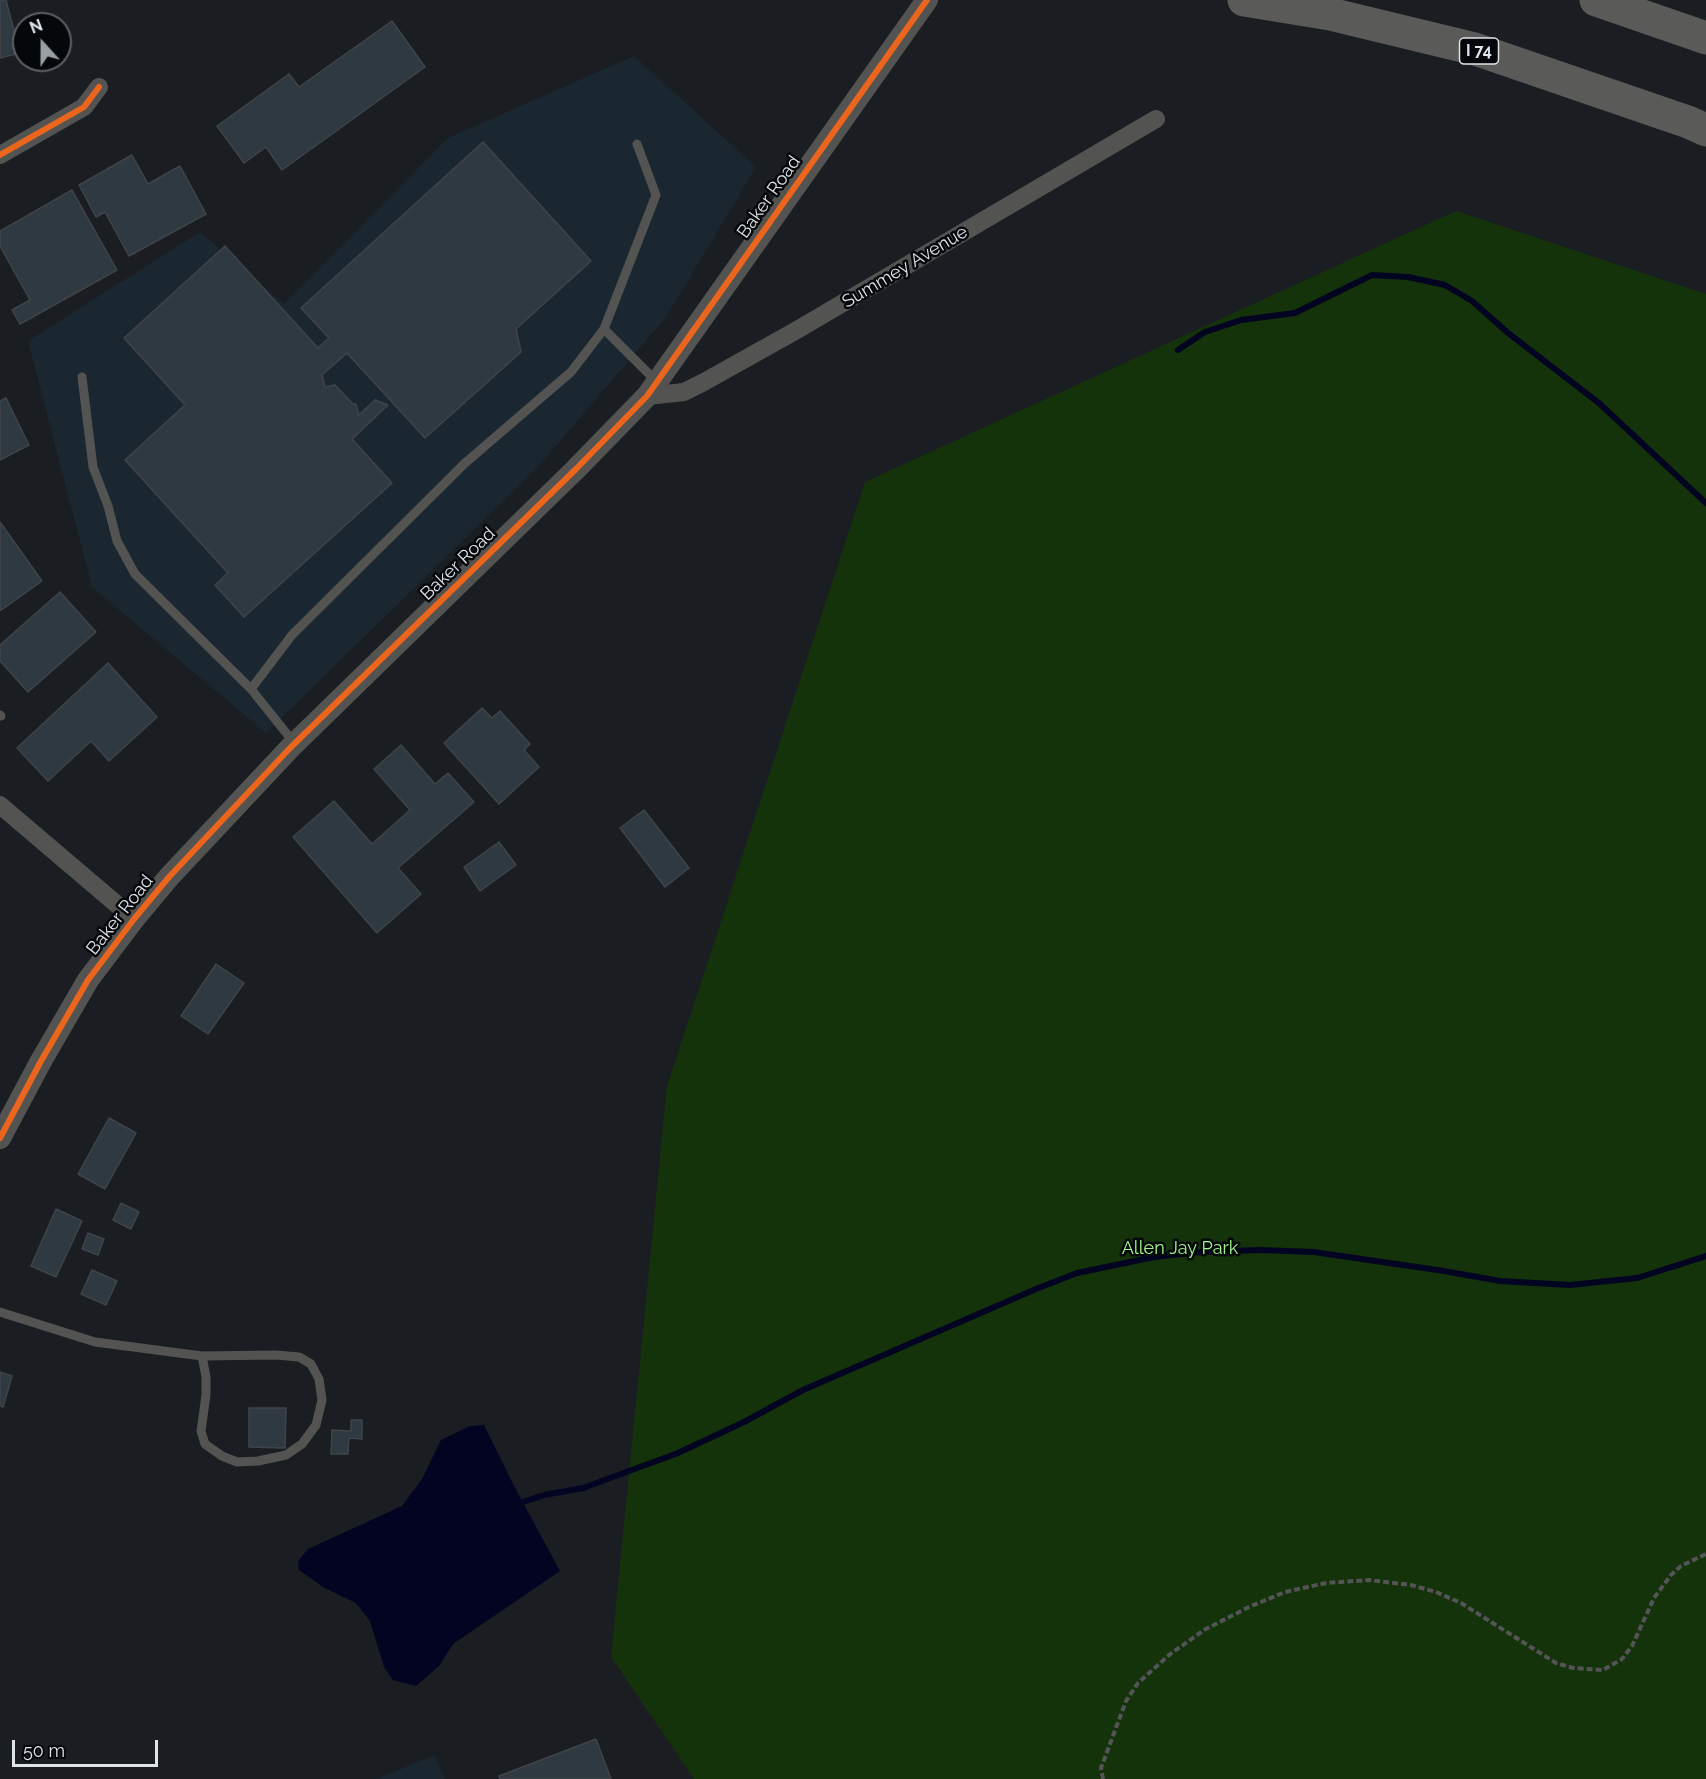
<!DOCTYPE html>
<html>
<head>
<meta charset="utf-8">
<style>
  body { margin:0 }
  #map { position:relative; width:1706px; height:1779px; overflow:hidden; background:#1a1e22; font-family:Raleway,sans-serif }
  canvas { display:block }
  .north { position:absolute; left:12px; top:12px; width:60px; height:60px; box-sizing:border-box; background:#05080a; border:2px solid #5c6063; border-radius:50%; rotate:339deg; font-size:16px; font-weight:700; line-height:24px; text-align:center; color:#dfe4e9 }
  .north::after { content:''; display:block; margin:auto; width:21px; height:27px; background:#9a9fa3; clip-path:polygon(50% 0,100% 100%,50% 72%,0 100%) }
  .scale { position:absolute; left:12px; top:1740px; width:146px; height:27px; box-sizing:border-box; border:3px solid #dfe4e9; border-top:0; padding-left:8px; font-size:18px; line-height:21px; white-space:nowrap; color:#dfe4e9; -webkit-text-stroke:4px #05080a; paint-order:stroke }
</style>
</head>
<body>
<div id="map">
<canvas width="1706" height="1779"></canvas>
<div class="north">N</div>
<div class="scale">50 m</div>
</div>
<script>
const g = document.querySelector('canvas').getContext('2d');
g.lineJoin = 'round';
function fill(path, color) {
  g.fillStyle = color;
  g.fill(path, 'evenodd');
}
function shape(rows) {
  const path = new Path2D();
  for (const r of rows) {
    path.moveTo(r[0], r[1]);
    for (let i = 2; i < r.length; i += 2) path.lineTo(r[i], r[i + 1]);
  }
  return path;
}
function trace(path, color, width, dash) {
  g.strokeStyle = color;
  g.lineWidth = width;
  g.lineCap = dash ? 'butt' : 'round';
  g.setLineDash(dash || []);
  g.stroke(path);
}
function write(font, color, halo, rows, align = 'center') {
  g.font = font + ' Raleway,sans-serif';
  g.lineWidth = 5;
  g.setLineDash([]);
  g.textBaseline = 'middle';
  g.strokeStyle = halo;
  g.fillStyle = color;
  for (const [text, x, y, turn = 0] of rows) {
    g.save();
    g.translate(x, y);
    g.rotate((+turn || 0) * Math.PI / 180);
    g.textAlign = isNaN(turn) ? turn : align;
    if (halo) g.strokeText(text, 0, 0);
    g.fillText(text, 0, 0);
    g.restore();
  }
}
const built = shape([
  [634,56,756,167,666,317,537,468,266,733,92,587,28,341,200,232,284,304,448,138],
  [435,1755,445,1779,377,1779]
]);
const green = shape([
  [1456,211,1706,294,1706,1779,694,1779,611,1657,667,1086,865,482]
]);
const water = shape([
  [484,1425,513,1484,560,1571,453,1644,439,1666,416,1686,393,1680,384,1667,370,1621,356,1603,323,1587,299,1570,298,1561,308,1549,402,1506,422,1479,441,1440,470,1426]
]);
const stream = shape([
  [1178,350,1205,332,1241,320,1295,313,1372,275,1408,277,1445,285,1472,301,1507,332,1599,403,1706,503],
  [517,1504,544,1495,583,1488,678,1453,744,1422,803,1390,1036,1289,1077,1273,1154,1257,1202,1252,1260,1250,1314,1252,1444,1271,1500,1281,1570,1285,1637,1278,1706,1256]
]);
const building = shape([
  [0,0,6,0,20,53,0,58,0,0],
  [392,21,425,67,282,170,266,147,244,163,217,126,289,74,299,87,392,21],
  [483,142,591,261,516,329,521,352,425,438,347,353,322,375,325,387,335,385,353,404,356,404,359,415,375,400,388,405,352,439,392,483,244,617,215,585,228,573,125,460,185,405,124,338,225,246,318,348,329,338,301,308,483,142],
  [132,155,148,184,180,166,206,214,129,256,105,212,96,217,79,185,132,155],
  [72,190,117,270,20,324,12,310,30,300,0,246,0,231,72,190],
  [6,398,29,445,0,460,0,401,6,398],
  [0,522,42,581,0,611,0,522],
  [60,592,96,632,28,692,0,661,0,645,60,592],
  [108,663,157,717,109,761,91,741,48,781,17,748,108,663],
  [482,708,492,718,500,711,530,744,524,750,539,767,499,804,444,743,482,708],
  [401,745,435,784,448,773,474,802,398,868,421,894,377,933,293,837,334,801,372,844,410,810,374,769,401,745],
  [644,810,689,868,665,887,620,828,644,810],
  [499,842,516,865,480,891,464,867,499,842],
  [216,964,244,983,208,1034,181,1016,216,964],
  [109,1118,136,1133,105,1189,78,1174,109,1118],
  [121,1203,139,1212,131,1229,113,1220,121,1203],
  [56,1209,82,1221,56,1277,31,1266,56,1209],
  [88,1233,104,1239,98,1255,82,1249,88,1233],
  [92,1270,117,1281,106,1305,81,1294,92,1270],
  [0,1372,12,1376,3,1407,0,1406,0,1372],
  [249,1408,286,1408,285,1448,249,1447,249,1408],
  [351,1420,362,1420,362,1439,349,1438,348,1454,331,1454,332,1430,351,1431,351,1420],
  [596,1739,611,1779,500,1779,499,1776,596,1739]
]);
const path = shape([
  [1103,1779,1101,1768,1126,1701,1138,1683,1169,1655,1204,1630,1249,1607,1285,1592,1326,1583,1369,1580,1411,1585,1436,1592,1461,1603,1556,1663,1573,1668,1603,1670,1622,1659,1632,1646,1654,1598,1671,1575,1681,1566,1706,1554]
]);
const service = shape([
  [604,329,657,382],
  [82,377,93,467,108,506,117,541,135,574,251,689,295,744],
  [251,689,292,635,464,464,571,372,604,329,656,195,637,144],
  [0,715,1,716],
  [0,1312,95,1342,202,1356,276,1355,299,1357,311,1364,319,1379,322,1400,316,1425,302,1444,286,1455,258,1461,237,1462,222,1456,205,1444,201,1431,206,1395,206,1377,202,1356]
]);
const minor = shape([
  [0,155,84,107,99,87],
  [647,396,684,392,704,382,797,330,1156,119],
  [0,805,134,919]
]);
const tertiary = shape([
  [0,1138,41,1061,88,980,134,919,169,877,290,748,576,469,647,396,927,0]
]);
const motorway = shape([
  [1244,0,1330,14,1475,49,1688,122,1706,130],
  [1596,0,1706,38]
]);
const cycleway = shape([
  [0,155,84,107,99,87],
  [0,1138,41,1061,88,980,134,919,169,877,290,748,576,469,647,396,927,0]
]);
const shields = [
  [1479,51,39]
];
const shieldNames = [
  ["I 74",1479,51]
];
const streetNames = [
  ["Baker Road",769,197,-55],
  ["Summey Avenue",905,267,-31],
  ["Baker Road",458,564,-44],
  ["Baker Road",120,915,-52]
];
const parkNames = [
  ["Allen Jay Park",1180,1249]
];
fill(built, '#1a2731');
fill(green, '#14330a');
fill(water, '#020421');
trace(stream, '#020421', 6);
fill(building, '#2e3941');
trace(building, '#404448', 1.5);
trace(path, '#545456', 4, [6, 3]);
trace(service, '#535352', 9);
trace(minor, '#535352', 18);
trace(tertiary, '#535352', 22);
trace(motorway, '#5a5a59', 33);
trace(cycleway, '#eb651d', 6);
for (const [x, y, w] of shields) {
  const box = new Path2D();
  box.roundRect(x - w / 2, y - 13, w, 26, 4.5);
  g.fillStyle = '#05080a';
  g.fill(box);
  trace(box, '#dfe4e9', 1.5);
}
write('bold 16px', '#dfe4e9', null, shieldNames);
write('18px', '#dfe4e9', '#05080a', streetNames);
write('18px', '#a1f28a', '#05080a', parkNames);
</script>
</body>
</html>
